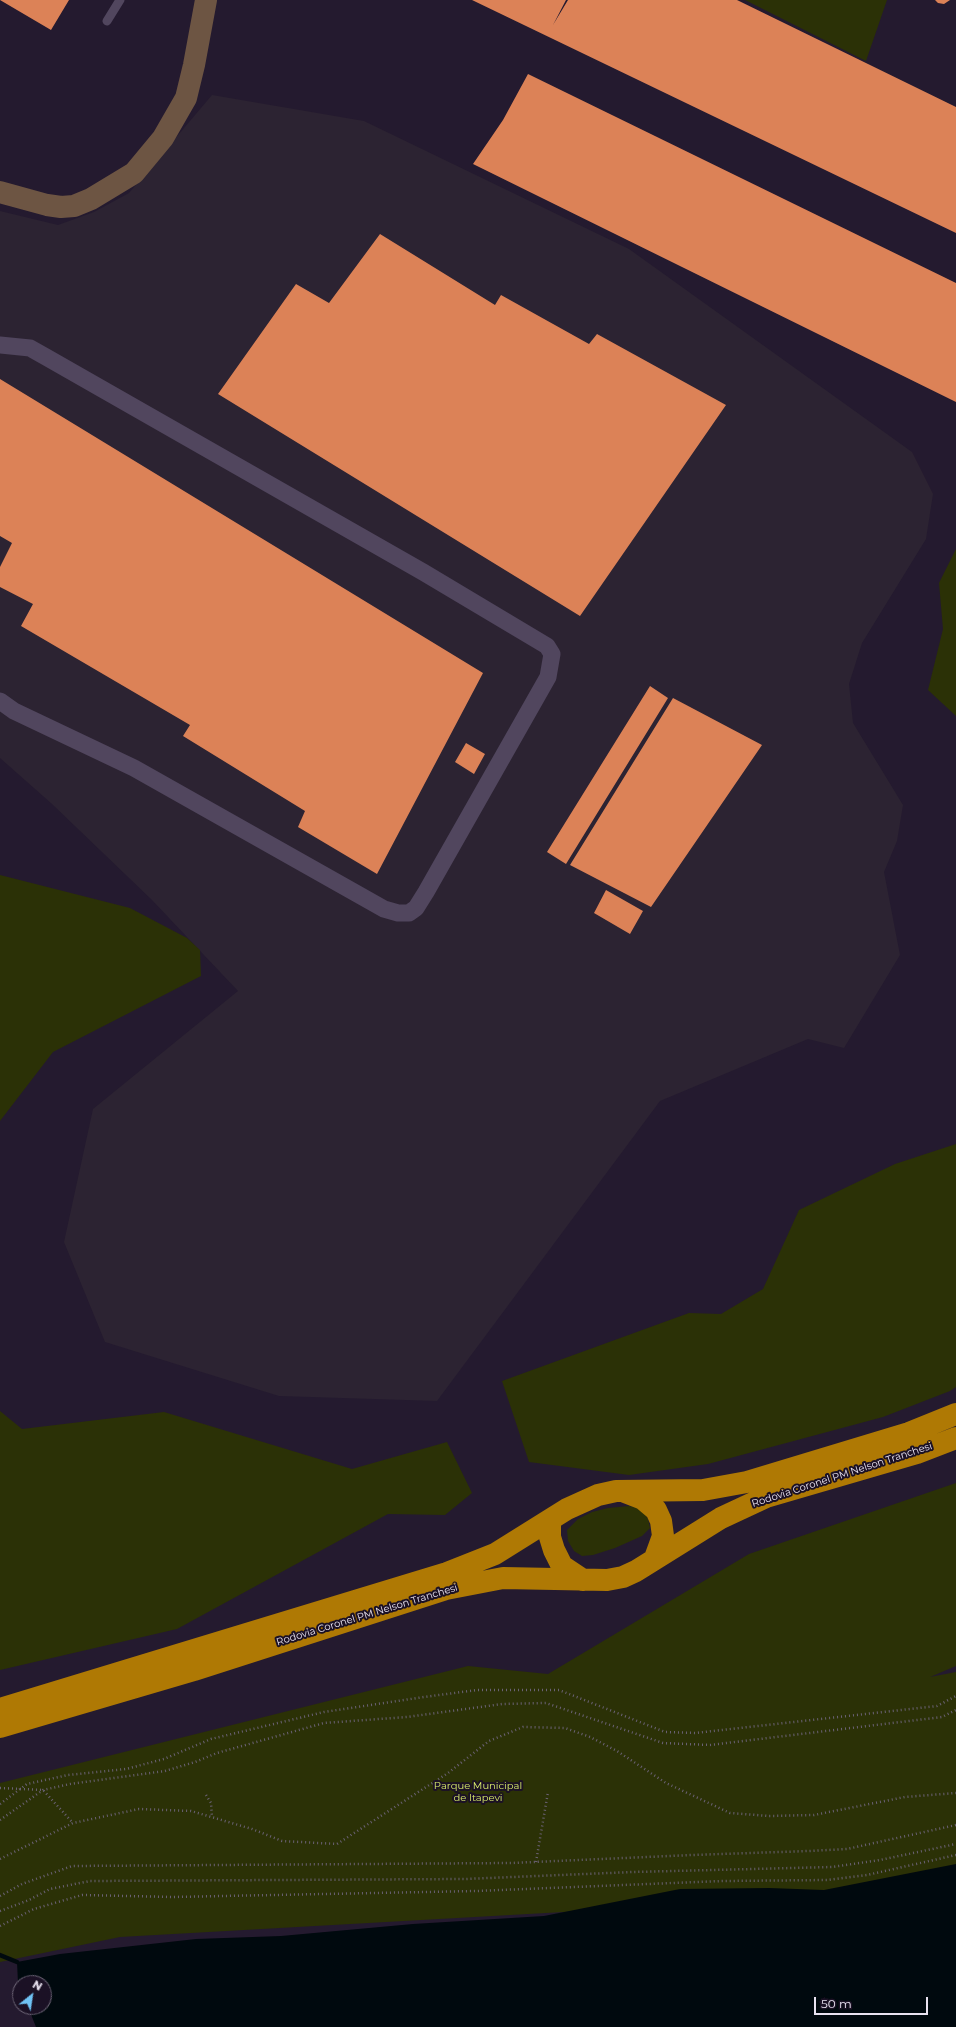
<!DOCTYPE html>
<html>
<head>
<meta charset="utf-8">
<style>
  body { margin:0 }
  #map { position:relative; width:956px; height:2027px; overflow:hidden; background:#241a2f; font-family:Montserrat,sans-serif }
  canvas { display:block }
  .north { position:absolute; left:12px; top:1975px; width:40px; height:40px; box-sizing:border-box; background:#1b1125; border:1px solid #6d6576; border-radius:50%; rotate:30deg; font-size:11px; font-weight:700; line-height:16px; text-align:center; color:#e8e2f0 }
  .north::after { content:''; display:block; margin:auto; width:14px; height:18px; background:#6fc2f4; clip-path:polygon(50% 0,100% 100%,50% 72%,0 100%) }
  .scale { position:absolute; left:814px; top:1997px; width:114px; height:18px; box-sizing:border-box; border:2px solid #e8e2f0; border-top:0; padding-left:5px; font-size:12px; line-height:14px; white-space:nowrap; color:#e8e2f0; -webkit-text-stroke:3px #1b1125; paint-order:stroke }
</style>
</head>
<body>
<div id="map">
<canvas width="956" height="2027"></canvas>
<div class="north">N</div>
<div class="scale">50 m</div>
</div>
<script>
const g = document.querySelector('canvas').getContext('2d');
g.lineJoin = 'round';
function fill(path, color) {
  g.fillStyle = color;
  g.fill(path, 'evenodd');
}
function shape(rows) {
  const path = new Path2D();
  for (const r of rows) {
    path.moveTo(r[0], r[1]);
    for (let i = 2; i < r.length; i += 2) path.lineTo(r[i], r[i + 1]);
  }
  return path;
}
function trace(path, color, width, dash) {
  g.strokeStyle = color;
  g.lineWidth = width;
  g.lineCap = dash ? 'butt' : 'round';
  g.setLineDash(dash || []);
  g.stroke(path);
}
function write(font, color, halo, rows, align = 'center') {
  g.font = font + ' Montserrat,sans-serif';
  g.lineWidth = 4;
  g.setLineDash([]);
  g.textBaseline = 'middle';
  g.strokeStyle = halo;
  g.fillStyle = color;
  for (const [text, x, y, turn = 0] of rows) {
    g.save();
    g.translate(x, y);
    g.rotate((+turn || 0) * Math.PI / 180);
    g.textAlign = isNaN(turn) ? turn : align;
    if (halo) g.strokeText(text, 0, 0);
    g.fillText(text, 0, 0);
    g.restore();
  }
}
const industrial = shape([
  [212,95,364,121,629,249,912,452,933,494,926,539,862,643,849,684,853,723,903,805,897,841,884,872,900,955,844,1048,808,1039,660,1101,437,1401,279,1396,105,1342,64,1242,93,1109,238,991,152,900,52,804,0,758,0,211,58,225,94,212,129,193]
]);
const green = shape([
  [745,0,887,0,866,61],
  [956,549,956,716,928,690,943,629,939,583],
  [0,875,130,908,187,938,200,950,201,976,53,1052,0,1121],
  [956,1144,956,1387,950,1391,883,1417,708,1464,629,1475,529,1462,502,1381,689,1313,721,1314,763,1289,799,1210,895,1164],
  [0,1411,22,1429,164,1412,352,1469,447,1442,472,1493,445,1515,388,1514,177,1629,0,1670],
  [956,1483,956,1666,930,1677,956,1672,956,1883,918,1892,120,1937,0,1962,0,1783,468,1666,548,1674,749,1554],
  [629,1506,642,1509,648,1519,650,1528,642,1536,615,1548,593,1555,582,1556,574,1551,568,1541,567,1530,578,1519,592,1512,608,1508]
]);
const water = shape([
  [956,1864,956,2027,36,2027,28,2007,44,2007,44,1983,20,1983,20,1987,18,1983,17,1962,60,1954,196,1939,281,1936,413,1924,544,1916,680,1889,769,1888,824,1890]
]);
const stream = shape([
  [0,1955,17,1962]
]);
const building = shape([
  [0,0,69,0,51,30],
  [472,0,566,0,553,25,568,0,737,0,956,107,956,233],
  [935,0,950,0,944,4,938,3],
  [528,74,956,283,956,402,473,164,503,120],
  [380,234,495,305,501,295,589,344,597,334,726,405,580,616,218,394,296,284,329,303],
  [0,379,483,673,377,874,298,827,305,811,183,736,190,725,21,626,33,604,0,587,0,567,12,543,0,536],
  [650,686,668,698,566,864,547,852],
  [673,698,762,745,651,907,570,865],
  [466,743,485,754,474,774,455,762],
  [606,890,643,911,630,934,594,913]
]);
const path = shape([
  [0,1788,43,1790,73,1823],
  [206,1795,211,1803,212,1817],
  [0,1804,27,1784,68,1775,126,1769,164,1759,211,1739,257,1728,324,1712,424,1697,477,1690,559,1690,665,1732,695,1733,937,1706,956,1696],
  [0,1820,43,1790,70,1784,165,1771,195,1762,217,1753,324,1723,407,1717,502,1704,546,1703,663,1743,710,1745,942,1717,956,1710],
  [0,1859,73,1823,139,1809,191,1811,252,1829,282,1841,337,1844,448,1773,489,1741,523,1727,565,1728,590,1737,617,1751,666,1783,730,1813,769,1816,814,1815,905,1797,956,1793],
  [536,1862,548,1792],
  [0,1896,22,1884,72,1866,511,1863,692,1855,809,1851,847,1849,956,1825],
  [0,1911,29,1900,50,1889,90,1881,465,1879,633,1872,832,1867,880,1860,956,1844],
  [0,1926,34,1909,82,1895,172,1897,476,1891,722,1881,827,1880,867,1875,956,1855]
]);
const lane = shape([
  [107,21,120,0]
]);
const street = shape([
  [0,345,30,348,46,357,423,572,547,646,552,654,548,677,426,892,416,908,409,913,398,913,384,909,134,768,14,711,0,701]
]);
const secondary = shape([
  [0,192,47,205,61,207,74,206,91,199,134,173,163,138,186,98,194,65,206,0]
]);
const highway = shape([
  [625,1492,643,1499,656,1510,661,1521,663,1536,655,1558],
  [550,1521,550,1537,554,1550,562,1566,583,1580],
  [0,1709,447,1573,495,1554,567,1509,598,1495,616,1491,703,1490,747,1482,909,1433,956,1414],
  [0,1727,194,1670,446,1589,503,1578,607,1580,623,1577,636,1571,721,1518,766,1497,917,1453,956,1438]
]);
const streetNames = [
  ["Rodovia Coronel PM Nelson Tranchesi",842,1475,-18],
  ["Rodovia Coronel PM Nelson Tranchesi",367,1615,-17]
];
const parkNames = [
  ["Parque Municipal",478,1786],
  ["de Itapevi",478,1798]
];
fill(industrial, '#2c2332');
fill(green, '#2b3106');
fill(water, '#00090e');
trace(stream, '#00090e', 4.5);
fill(building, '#dc8257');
trace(path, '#6b6275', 2.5, [1, 3]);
trace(lane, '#51465e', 9);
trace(street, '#51465e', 17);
trace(secondary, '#6d5543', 22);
trace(highway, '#af7904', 22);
write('10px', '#e8e2f0', '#1b1125', streetNames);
write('10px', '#daed6c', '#1b1125', parkNames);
</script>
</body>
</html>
